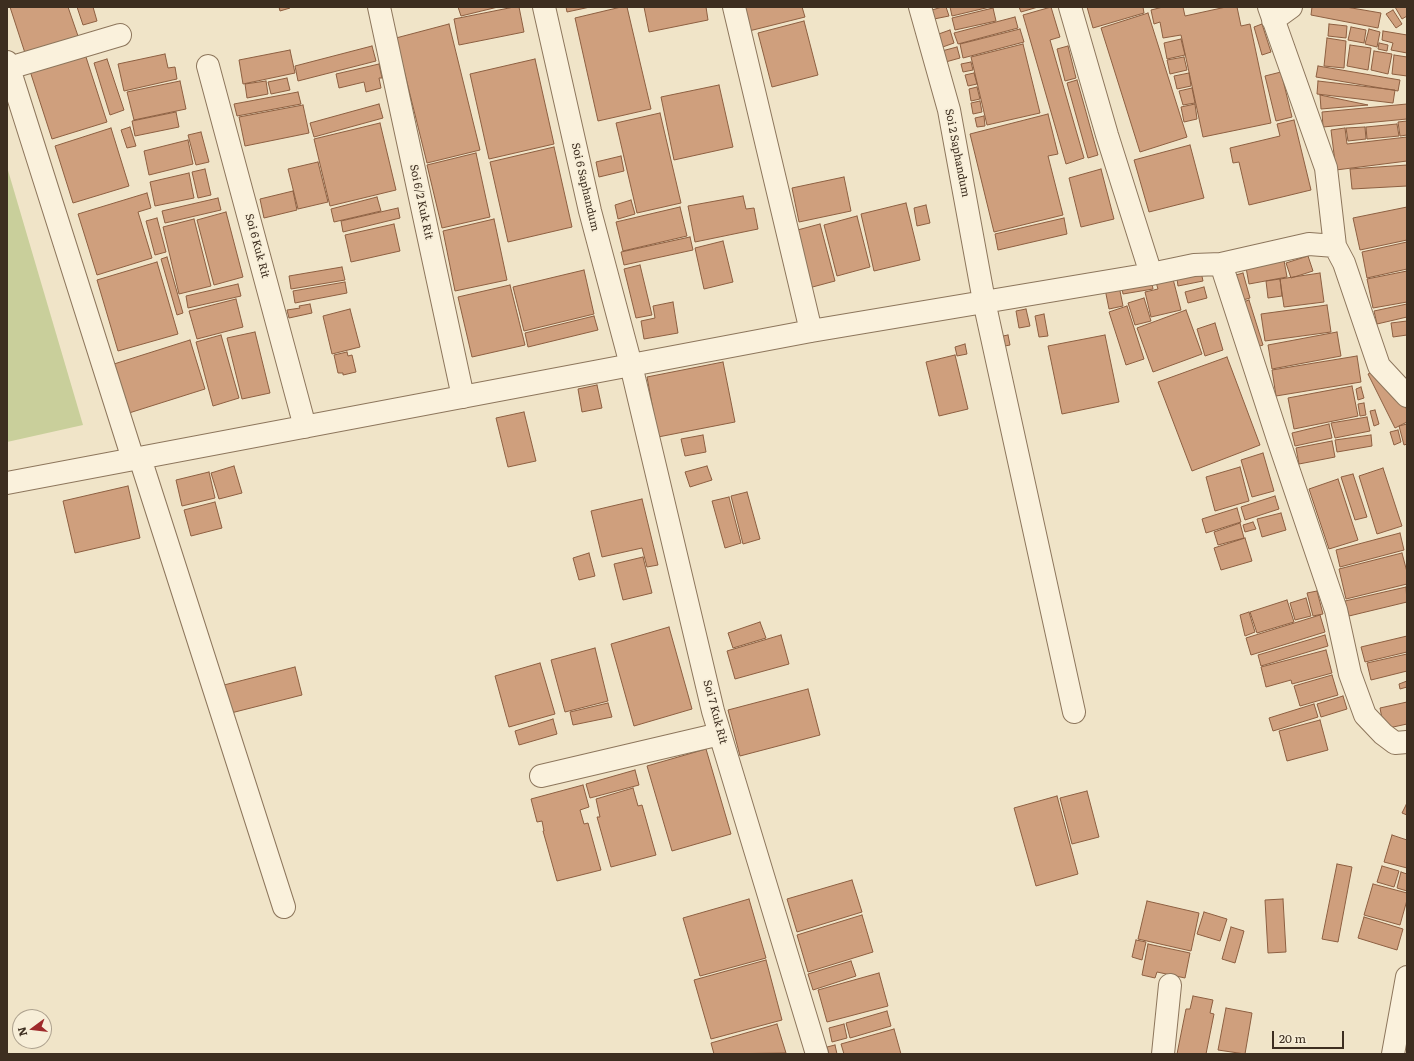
<!DOCTYPE html>
<html>
<head>
<meta charset="utf-8">
<style>
  body { margin:0 }
  #map { position:relative; width:1414px; height:1061px; overflow:hidden; background:#f0e4c8; font-family:Literata,serif }
  canvas { display:block }
  .frame { position:absolute; inset:0; border:8px solid #3d2e20; pointer-events:none }
  .north { position:absolute; left:12px; top:1009px; width:40px; height:40px; box-sizing:border-box; background:#f7eed8; border:1px solid #ada18e; border-radius:50%; rotate:255deg; font-size:11px; font-weight:700; line-height:16px; text-align:center; color:#3d2e20 }
  .north::after { content:''; display:block; margin:auto; width:14px; height:18px; background:#9e2a2b; clip-path:polygon(50% 0,100% 100%,50% 72%,0 100%) }
  .scale { position:absolute; left:1272px; top:1031px; width:72px; height:18px; box-sizing:border-box; border:2px solid #3d2e20; border-top:0; padding-left:5px; font-size:12px; line-height:14px; white-space:nowrap; color:#3d2e20; -webkit-text-stroke:3px #f7eed8; paint-order:stroke }
</style>
</head>
<body>
<div id="map">
<canvas width="1414" height="1061"></canvas>
<div class="frame"></div>
<div class="north">N</div>
<div class="scale">20 m</div>
</div>
<script>
const g = document.querySelector('canvas').getContext('2d');
g.lineJoin = 'round';
function fill(path, color) {
  g.fillStyle = color;
  g.fill(path, 'evenodd');
}
function shape(rows) {
  const path = new Path2D();
  for (const r of rows) {
    path.moveTo(r[0], r[1]);
    for (let i = 2; i < r.length; i += 2) path.lineTo(r[i], r[i + 1]);
  }
  return path;
}
function trace(path, color, width, dash) {
  g.strokeStyle = color;
  g.lineWidth = width;
  g.lineCap = dash ? 'butt' : 'round';
  g.setLineDash(dash || []);
  g.stroke(path);
}
function write(font, color, halo, rows, align = 'center') {
  g.font = font + ' Literata,serif';
  g.lineWidth = 3;
  g.setLineDash([]);
  g.textBaseline = 'middle';
  g.strokeStyle = halo;
  g.fillStyle = color;
  for (const [text, x, y, turn = 0] of rows) {
    g.save();
    g.translate(x, y);
    g.rotate((+turn || 0) * Math.PI / 180);
    g.textAlign = isNaN(turn) ? turn : align;
    if (halo) g.strokeText(text, 0, 0);
    g.fillText(text, 0, 0);
    g.restore();
  }
}
const green = shape([
  [7,167,83,425,7,442]
]);
const building = shape([
  [10,7,68,7,78,36,25,53,10,7],
  [77,7,93,7,97,21,83,25,77,7],
  [279,7,290,7,290,8,280,11,279,7],
  [458,7,498,7,461,16,458,7],
  [514,7,519,7,524,32,459,45,454,19,514,7],
  [566,7,590,7,567,12,566,7],
  [621,7,627,7,651,109,598,121,575,18,621,7],
  [644,7,706,7,708,20,649,32,644,7],
  [739,7,802,7,805,17,745,32,739,7],
  [942,7,946,7,949,16,934,19,932,10,942,7],
  [950,7,990,7,952,16,950,7],
  [1019,7,1038,7,1021,12,1019,7],
  [1051,7,1060,37,1050,40,1084,158,1066,164,1023,15,1051,7],
  [1087,7,1143,7,1144,13,1093,28,1087,7],
  [1163,7,1183,7,1185,16,1226,7,1237,7,1241,26,1250,24,1271,123,1203,137,1181,35,1163,38,1160,22,1154,24,1151,10,1163,7],
  [1312,7,1346,7,1381,13,1378,28,1311,15,1312,7],
  [1395,7,1407,7,1407,16,1402,19,1395,7],
  [993,8,996,21,955,30,952,18,993,8],
  [1393,10,1402,24,1396,28,1386,14,1393,10],
  [1148,13,1187,137,1140,152,1101,28,1148,13],
  [1015,17,1018,28,958,44,954,33,1015,17],
  [804,21,818,75,772,87,758,33,804,21],
  [449,24,480,150,427,163,396,38,449,24],
  [1262,24,1271,52,1262,55,1254,27,1262,24],
  [1329,24,1347,26,1346,38,1328,36,1329,24],
  [1351,27,1366,30,1364,43,1348,40,1351,27],
  [1020,29,1024,42,963,58,960,44,1020,29],
  [1369,29,1380,32,1377,47,1365,44,1369,29],
  [950,30,954,43,937,49,933,36,950,30],
  [1383,31,1407,35,1407,53,1391,50,1393,43,1382,40,1383,31],
  [1327,38,1346,41,1344,68,1324,66,1327,38],
  [1181,39,1185,55,1167,59,1164,43,1181,39],
  [1379,43,1388,45,1387,51,1378,49,1379,43],
  [1023,44,1040,113,987,125,971,57,1023,44],
  [1350,45,1371,48,1368,70,1347,66,1350,45],
  [372,46,376,61,298,81,295,66,372,46],
  [1068,46,1076,78,1065,81,1057,49,1068,46],
  [957,47,960,58,942,63,938,52,957,47],
  [290,50,295,73,243,84,239,60,290,50],
  [1374,51,1392,54,1388,74,1371,70,1374,51],
  [85,54,107,122,52,139,30,71,85,54],
  [165,54,168,68,175,67,177,79,124,91,118,64,165,54],
  [1394,55,1407,57,1407,76,1392,74,1394,55],
  [1184,57,1187,70,1170,74,1167,60,1184,57],
  [107,59,124,110,110,115,94,63,107,59],
  [535,59,554,144,489,159,470,74,535,59],
  [971,62,973,70,963,72,961,64,971,62],
  [379,64,382,78,379,78,381,88,366,92,364,82,339,88,336,74,379,64],
  [1318,66,1400,80,1398,91,1316,77,1318,66],
  [1281,72,1292,117,1276,121,1265,76,1281,72],
  [974,73,977,84,968,86,965,75,974,73],
  [1189,73,1191,86,1177,89,1174,76,1189,73],
  [287,78,290,90,271,94,268,82,287,78],
  [1077,80,1098,155,1088,158,1067,83,1077,80],
  [180,81,186,109,134,120,127,92,180,81],
  [266,81,268,94,247,98,245,84,266,81],
  [1318,81,1395,90,1393,103,1317,94,1318,81],
  [719,85,733,147,674,160,661,97,719,85],
  [977,87,980,99,971,101,969,89,977,87],
  [1192,88,1195,103,1183,105,1179,91,1192,88],
  [298,92,301,104,237,116,234,104,298,92],
  [1320,95,1368,105,1321,109,1320,95],
  [980,101,982,112,973,114,971,103,980,101],
  [379,104,383,118,314,137,310,123,379,104],
  [1195,104,1197,119,1184,122,1181,107,1195,104],
  [1407,104,1407,119,1323,127,1322,112,1407,104],
  [303,105,309,133,245,146,239,117,303,105],
  [176,112,179,127,135,136,132,121,176,112],
  [660,113,681,203,637,213,616,123,660,113],
  [1048,114,1058,154,1048,156,1063,215,994,232,970,134,1048,114],
  [984,116,985,126,977,127,975,118,984,116],
  [1294,120,1311,190,1249,205,1239,162,1233,163,1230,148,1280,136,1277,124,1294,120],
  [1407,121,1407,135,1400,136,1398,122,1407,121],
  [380,123,396,190,330,206,314,139,380,123],
  [1397,124,1399,136,1367,139,1366,127,1397,124],
  [130,127,136,146,127,148,121,130,130,127],
  [1365,127,1366,139,1348,141,1346,128,1365,127],
  [111,128,129,186,73,203,55,146,111,128],
  [1345,128,1347,144,1407,137,1407,161,1336,170,1331,130,1345,128],
  [201,132,209,162,196,165,188,135,201,132],
  [188,140,193,164,149,175,144,151,188,140],
  [1190,145,1204,198,1149,212,1134,160,1190,145],
  [554,147,572,227,508,242,490,162,554,147],
  [476,153,490,217,442,228,427,165,476,153],
  [621,156,624,171,599,177,596,162,621,156],
  [318,162,328,202,298,209,288,169,318,162],
  [1407,165,1407,186,1352,189,1350,169,1407,165],
  [205,169,211,195,198,198,192,172,205,169],
  [1101,169,1114,219,1081,227,1069,178,1101,169],
  [189,173,194,198,155,206,150,182,189,173],
  [844,177,851,211,799,222,792,188,844,177],
  [293,191,297,210,264,218,260,199,293,191],
  [147,193,151,208,138,212,152,258,97,275,78,214,147,193],
  [743,196,746,209,754,208,758,229,695,242,688,206,743,196],
  [377,197,381,211,334,222,331,209,377,197],
  [218,198,221,210,165,223,162,211,218,198],
  [631,200,635,214,618,219,615,205,631,200],
  [906,203,920,260,874,271,861,214,906,203],
  [926,205,930,223,917,226,914,208,926,205],
  [680,207,687,236,623,251,616,222,680,207],
  [1407,207,1407,240,1360,250,1353,218,1407,207],
  [398,208,400,218,343,232,341,221,398,208],
  [226,212,243,277,214,285,197,220,226,212],
  [857,216,870,267,837,276,824,225,857,216],
  [157,218,166,252,155,255,146,221,157,218],
  [1064,218,1067,234,998,250,995,234,1064,218],
  [194,219,211,286,179,294,163,227,194,219],
  [494,219,507,280,455,291,443,231,494,219],
  [394,224,400,251,351,262,345,235,394,224],
  [820,224,835,281,805,289,790,232,820,224],
  [690,237,693,250,624,265,621,252,690,237],
  [723,241,733,282,704,289,695,248,723,241],
  [1407,242,1407,269,1367,278,1362,252,1407,242],
  [1283,255,1287,277,1249,284,1245,262,1283,255],
  [1308,256,1313,271,1291,278,1286,263,1308,256],
  [167,257,183,313,177,315,161,259,167,257],
  [157,262,178,334,118,351,97,280,157,262],
  [640,265,652,315,636,318,624,269,640,265],
  [342,267,345,280,291,289,289,276,342,267],
  [1200,267,1203,281,1178,286,1176,272,1200,267],
  [584,270,594,314,524,331,513,287,584,270],
  [1407,271,1407,302,1373,308,1367,279,1407,271],
  [1243,273,1250,298,1236,302,1229,277,1243,273],
  [1320,273,1324,302,1284,307,1280,279,1320,273],
  [1172,275,1181,310,1151,317,1145,292,1158,289,1155,279,1172,275],
  [1151,278,1153,289,1123,294,1121,283,1151,278],
  [1280,279,1282,296,1268,298,1266,281,1280,279],
  [345,282,347,293,295,303,293,291,345,282],
  [238,284,241,296,188,308,186,296,238,284],
  [510,285,525,345,472,357,458,297,510,285],
  [1119,286,1123,306,1109,309,1105,289,1119,286],
  [1204,287,1207,298,1188,303,1185,292,1204,287],
  [1144,298,1151,321,1135,325,1128,303,1144,298],
  [236,299,243,327,197,339,189,311,236,299],
  [1249,300,1263,345,1250,349,1237,304,1249,300],
  [673,302,678,333,644,339,641,321,655,318,653,306,673,302],
  [310,304,312,313,289,318,287,310,300,308,299,306,310,304],
  [1407,304,1407,317,1377,324,1374,311,1407,304],
  [1327,305,1331,332,1265,341,1261,314,1327,305],
  [1127,306,1144,359,1126,365,1109,312,1127,306],
  [350,309,360,347,332,354,323,316,350,309],
  [1026,309,1030,326,1019,328,1016,311,1026,309],
  [1186,310,1202,354,1153,372,1137,328,1186,310],
  [1044,314,1048,336,1039,337,1035,316,1044,314],
  [594,316,598,330,528,347,525,333,594,316],
  [1407,321,1407,335,1393,337,1391,323,1407,321],
  [1215,323,1223,350,1205,356,1197,329,1215,323],
  [255,332,270,393,242,399,227,338,255,332],
  [1337,332,1341,356,1272,369,1268,345,1337,332],
  [221,335,239,398,213,406,196,342,221,335],
  [1008,335,1010,345,1000,347,998,337,1008,335],
  [1105,335,1119,402,1062,414,1048,346,1105,335],
  [190,340,205,389,129,413,114,364,190,340],
  [965,344,967,354,957,356,955,347,965,344],
  [347,352,348,356,352,355,356,372,343,375,343,373,338,373,334,355,347,352],
  [955,355,968,409,939,416,926,362,955,355],
  [1357,356,1361,382,1276,396,1272,370,1357,356],
  [1227,357,1260,445,1192,471,1158,382,1227,357],
  [723,362,735,422,658,437,647,377,723,362],
  [1385,366,1407,410,1407,422,1395,428,1368,374,1385,366],
  [597,385,602,408,582,412,578,389,597,385],
  [1352,386,1358,416,1294,429,1288,398,1352,386],
  [1361,387,1364,398,1358,400,1356,389,1361,387],
  [1364,403,1366,415,1360,416,1358,404,1364,403],
  [1375,410,1379,424,1374,426,1370,411,1375,410],
  [524,412,536,461,508,467,496,418,524,412],
  [1367,417,1370,431,1335,438,1331,423,1367,417],
  [1329,424,1332,438,1295,446,1292,433,1329,424],
  [1407,424,1407,444,1404,445,1399,426,1407,424],
  [1398,430,1401,442,1394,445,1390,432,1398,430],
  [703,435,706,452,685,456,681,439,703,435],
  [1371,435,1372,446,1337,452,1335,440,1371,435],
  [1332,441,1335,457,1299,464,1296,448,1332,441],
  [1263,453,1274,491,1252,497,1241,460,1263,453],
  [234,466,242,493,219,499,211,473,234,466],
  [707,466,712,480,690,487,685,472,707,466],
  [1240,467,1249,501,1215,511,1206,477,1240,467],
  [1383,468,1402,526,1377,534,1359,476,1383,468],
  [209,472,215,498,182,506,176,480,209,472],
  [1353,474,1367,517,1355,520,1341,477,1353,474],
  [1338,479,1358,540,1329,549,1309,489,1338,479],
  [128,486,140,538,75,553,63,501,128,486],
  [747,492,760,539,743,544,731,496,747,492],
  [1275,496,1279,509,1245,520,1241,507,1275,496],
  [729,497,741,543,725,548,712,501,729,497],
  [642,499,658,565,647,567,642,548,602,557,591,511,642,499],
  [215,502,222,528,191,536,184,510,215,502],
  [1237,508,1241,522,1206,533,1202,519,1237,508],
  [1281,513,1286,530,1262,537,1257,519,1281,513],
  [1253,522,1256,529,1245,532,1243,525,1253,522],
  [1240,523,1244,538,1218,545,1214,532,1240,523],
  [1400,533,1404,550,1340,567,1336,550,1400,533],
  [1245,538,1252,561,1221,570,1214,548,1245,538],
  [589,553,595,576,579,580,573,558,589,553],
  [1402,553,1407,572,1407,584,1346,599,1339,569,1402,553],
  [643,557,652,593,623,600,614,564,643,557],
  [1406,587,1407,602,1349,616,1345,601,1406,587],
  [1317,591,1323,614,1313,616,1307,593,1317,591],
  [1306,598,1311,616,1295,620,1290,603,1306,598],
  [1287,600,1294,622,1257,633,1250,612,1287,600],
  [1249,612,1255,632,1245,636,1240,615,1249,612],
  [1320,615,1325,632,1251,655,1246,638,1320,615],
  [760,622,766,638,733,648,728,633,760,622],
  [669,627,692,709,634,726,611,644,669,627],
  [781,635,789,664,735,679,727,651,781,635],
  [1325,635,1328,646,1261,666,1258,655,1325,635],
  [1407,636,1407,652,1365,662,1361,647,1407,636],
  [595,648,608,701,565,712,551,660,595,648],
  [1326,650,1332,673,1292,684,1291,680,1266,687,1261,667,1326,650],
  [1407,654,1407,671,1371,680,1367,663,1407,654],
  [540,663,555,714,509,727,495,676,540,663],
  [295,667,302,695,231,713,224,685,295,667],
  [1332,675,1338,695,1300,706,1294,686,1332,675],
  [1407,681,1407,687,1400,689,1399,684,1407,681],
  [808,689,820,735,740,756,728,710,808,689],
  [1343,696,1347,709,1321,717,1317,704,1343,696],
  [1407,702,1407,724,1384,729,1380,708,1407,702],
  [608,703,612,717,573,725,570,712,608,703],
  [1314,704,1318,717,1273,731,1269,718,1314,704],
  [553,719,557,734,519,745,515,731,553,719],
  [1320,720,1328,750,1287,761,1279,731,1320,720],
  [706,749,731,834,672,851,647,766,706,749],
  [635,770,639,785,590,798,586,784,635,770],
  [583,785,589,807,580,810,584,824,588,823,601,870,557,881,543,831,544,831,542,821,537,822,531,799,583,785],
  [633,788,638,806,642,805,656,855,611,867,597,817,600,817,596,799,633,788],
  [1087,791,1099,837,1072,844,1060,798,1087,791],
  [1057,796,1078,874,1036,886,1014,808,1057,796],
  [1406,805,1407,806,1407,815,1402,813,1406,805],
  [1392,835,1407,840,1407,868,1384,862,1392,835],
  [1337,864,1352,867,1338,942,1322,939,1337,864],
  [1382,866,1399,871,1394,887,1377,882,1382,866],
  [1401,872,1407,874,1407,891,1397,888,1401,872],
  [852,880,862,912,797,932,787,899,852,880],
  [1373,884,1407,893,1407,900,1400,925,1364,915,1373,884],
  [749,899,766,958,700,976,683,918,749,899],
  [1283,899,1286,952,1268,953,1265,900,1283,899],
  [1147,901,1199,913,1191,951,1138,939,1147,901],
  [1204,912,1227,919,1220,941,1197,934,1204,912],
  [862,915,873,952,808,972,797,935,862,915],
  [1364,917,1403,929,1397,950,1358,938,1364,917],
  [1231,927,1244,931,1235,963,1222,959,1231,927],
  [1136,940,1146,942,1142,960,1132,957,1136,940],
  [1148,944,1190,953,1185,978,1157,972,1155,978,1142,975,1148,944],
  [766,960,782,1020,711,1039,694,980,766,960],
  [851,961,856,976,813,990,808,974,851,961],
  [879,973,888,1006,827,1022,818,990,879,973],
  [1193,996,1213,1000,1210,1013,1214,1014,1206,1054,1177,1054,1186,1009,1190,1009,1193,996],
  [1226,1008,1252,1013,1245,1054,1218,1050,1226,1008],
  [887,1011,891,1026,850,1038,846,1023,887,1011],
  [777,1024,786,1053,714,1054,711,1043,777,1024],
  [844,1024,847,1038,832,1042,829,1028,844,1024],
  [894,1029,901,1054,844,1054,841,1044,894,1029],
  [835,1045,837,1054,829,1054,827,1047,835,1045]
]);
const minor = shape([
  [379,7,463,397],
  [544,7,590,211,631,365,713,711,817,1054],
  [734,7,811,331],
  [920,7,949,110,984,301,1074,712],
  [1070,7,1107,135,1151,274],
  [1269,7,1326,168,1335,246,1344,263,1379,366,1407,396],
  [1273,20,1291,7],
  [7,62,133,459],
  [208,66,305,427],
  [9,68,120,35],
  [1221,264,1278,439,1336,610,1350,674,1365,715,1383,734,1395,743,1407,742],
  [140,458,284,907],
  [7,483,811,331,1151,274,1194,265,1221,264,1309,244,1335,246],
  [541,776,720,734],
  [1163,1054,1170,985],
  [1393,1054,1407,977]
]);
const streetNames = [
  ["Soi 2 Saphandum",957,153,79],
  ["Soi 6 Saphandum",585,187,77],
  ["Soi 6/2 Kuk Rit",421,202,78],
  ["Soi 6 Kuk Rit",257,246,75],
  ["Soi 7 Kuk Rit",715,712,75]
];
fill(green, '#c9cf9b');
fill(building, '#cf9f7d');
trace(building, '#8d5f41', 1);
trace(minor, '#8d765c', 24);
trace(minor, '#faf1dc', 22);
write('11px', '#3d2e20', '#f7eed8', streetNames);
</script>
</body>
</html>
